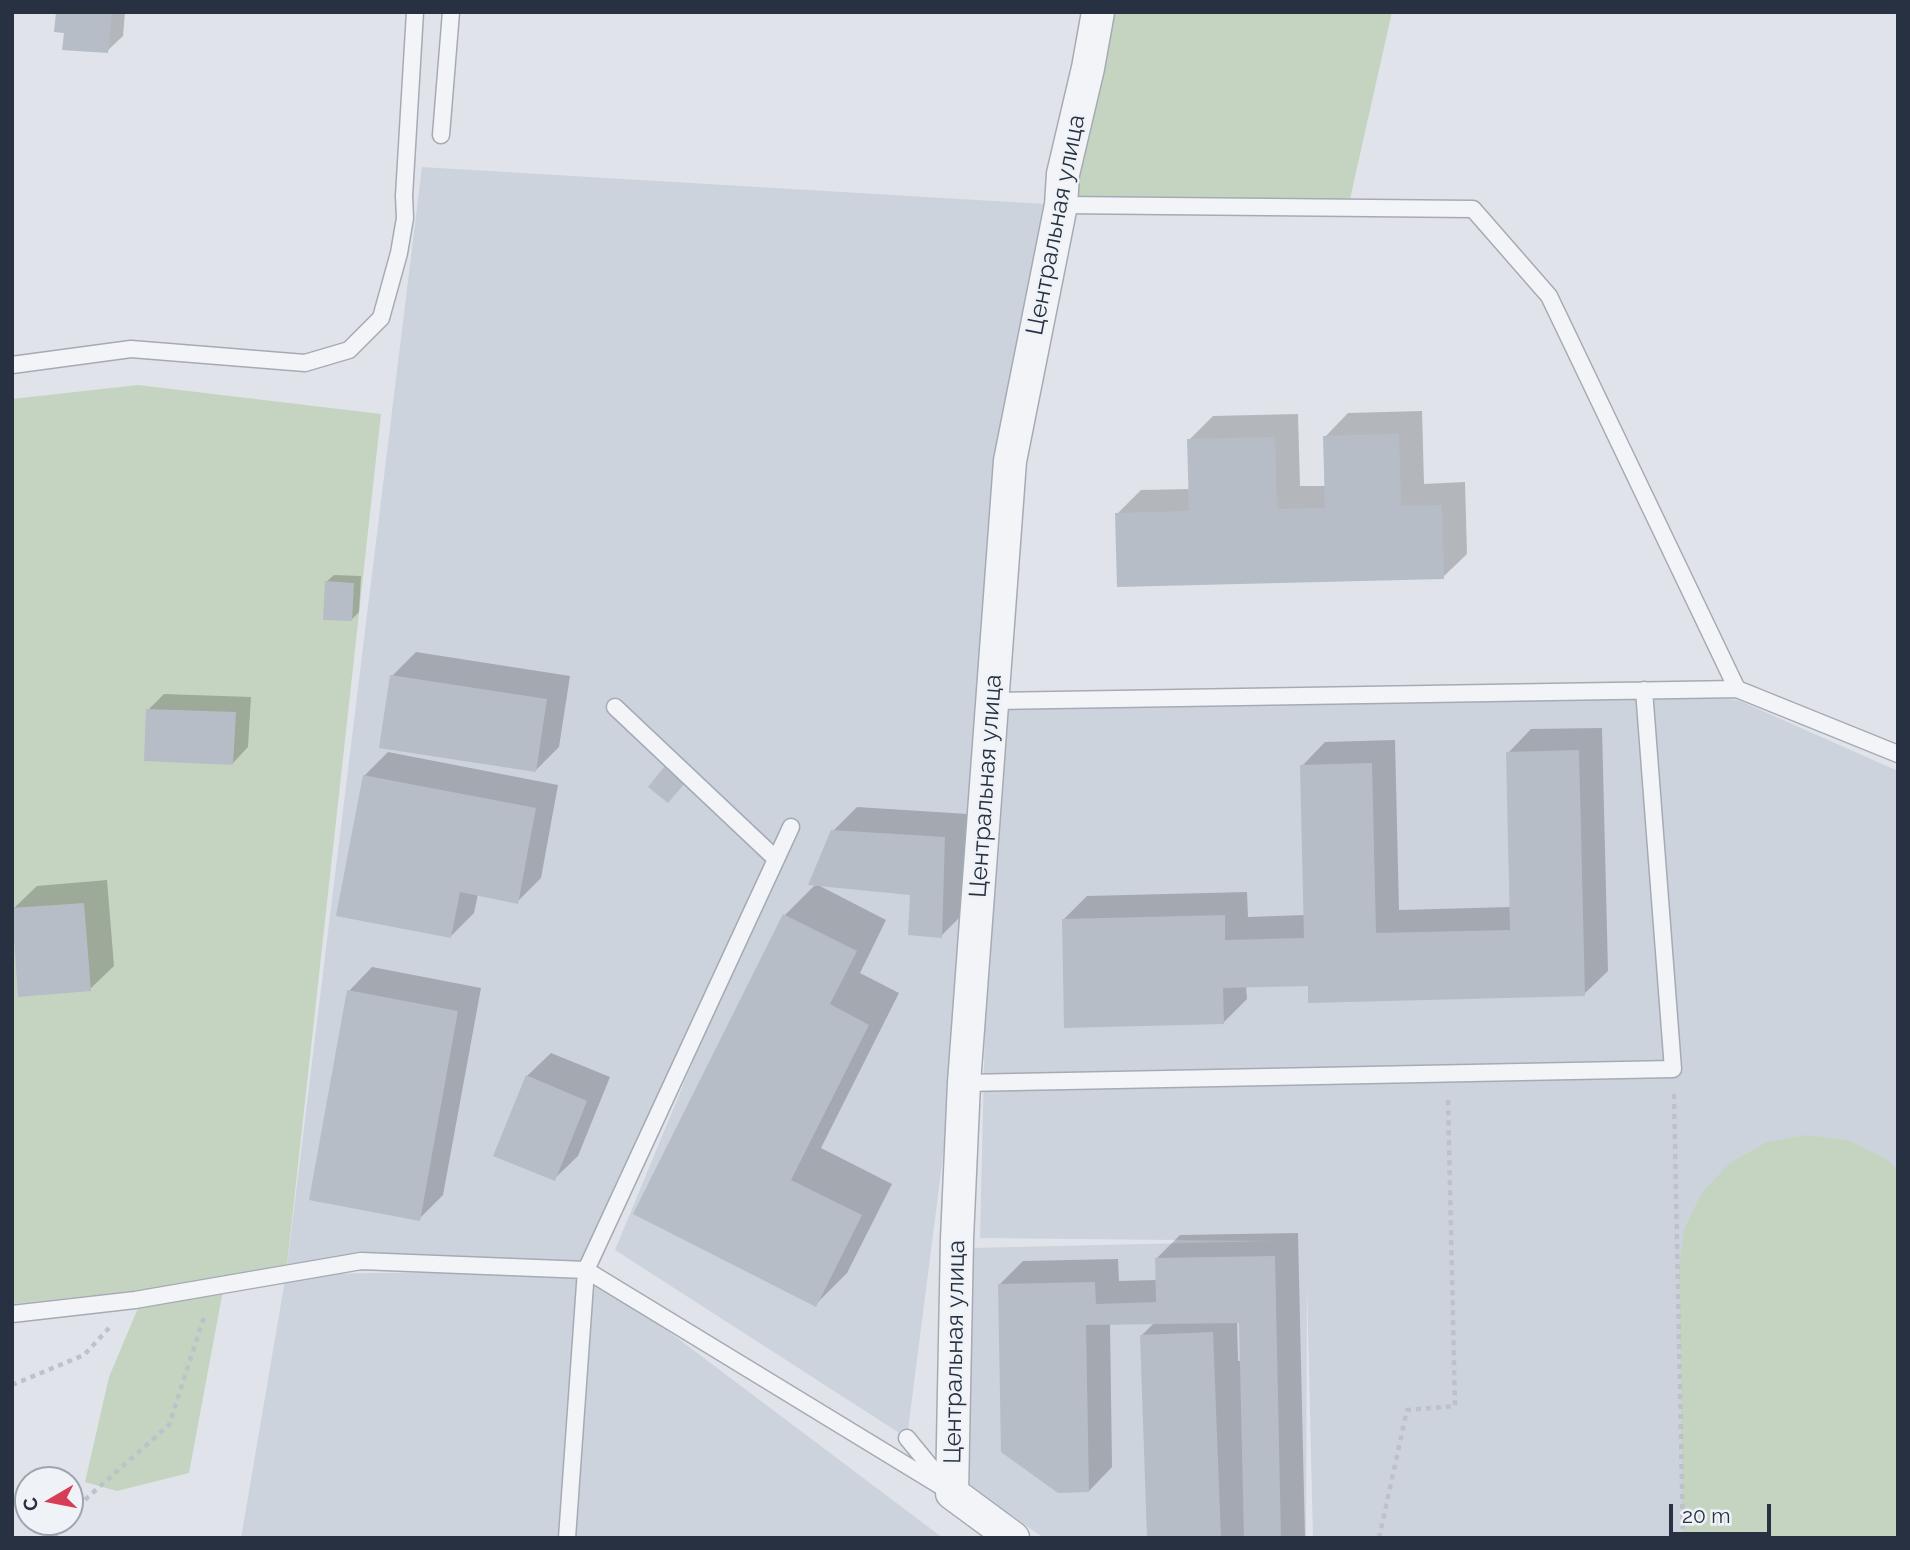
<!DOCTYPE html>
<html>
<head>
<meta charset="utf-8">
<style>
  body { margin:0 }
  #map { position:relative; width:1910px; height:1550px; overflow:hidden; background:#e0e4ea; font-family:Raleway,sans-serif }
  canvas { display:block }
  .frame { position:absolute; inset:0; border:14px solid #273142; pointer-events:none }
  .north { position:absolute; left:14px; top:1466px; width:70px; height:70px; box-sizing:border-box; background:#eff2f7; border:2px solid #9fa5af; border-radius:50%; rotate:260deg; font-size:19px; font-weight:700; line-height:28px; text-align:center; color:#273142 }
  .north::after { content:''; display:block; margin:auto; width:24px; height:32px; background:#d73d55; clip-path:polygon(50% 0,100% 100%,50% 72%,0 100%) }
  .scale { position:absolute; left:1669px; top:1504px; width:102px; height:32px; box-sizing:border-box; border:4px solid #273142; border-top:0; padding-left:9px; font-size:21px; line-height:24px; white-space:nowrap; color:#273142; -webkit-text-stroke:5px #eff2f7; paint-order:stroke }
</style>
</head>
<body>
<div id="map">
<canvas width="1910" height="1550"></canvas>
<div class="frame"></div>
<div class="north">С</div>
<div class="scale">20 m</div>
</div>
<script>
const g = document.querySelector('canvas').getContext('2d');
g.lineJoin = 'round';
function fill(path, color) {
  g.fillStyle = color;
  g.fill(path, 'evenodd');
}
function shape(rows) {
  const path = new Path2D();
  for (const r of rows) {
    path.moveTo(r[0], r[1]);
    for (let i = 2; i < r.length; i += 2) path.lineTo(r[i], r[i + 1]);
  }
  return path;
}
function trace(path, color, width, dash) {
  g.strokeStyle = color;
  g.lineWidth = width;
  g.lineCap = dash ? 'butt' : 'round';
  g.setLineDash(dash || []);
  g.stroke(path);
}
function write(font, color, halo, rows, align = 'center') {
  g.font = font + ' Raleway,sans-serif';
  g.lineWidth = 5;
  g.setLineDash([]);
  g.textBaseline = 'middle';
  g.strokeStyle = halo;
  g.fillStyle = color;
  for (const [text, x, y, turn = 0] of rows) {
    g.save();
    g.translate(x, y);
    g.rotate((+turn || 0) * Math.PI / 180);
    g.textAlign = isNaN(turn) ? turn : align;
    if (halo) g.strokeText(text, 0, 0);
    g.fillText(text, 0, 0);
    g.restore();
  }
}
const built = shape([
  [422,167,1061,205,993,700,1644,690,1738,700,1898,771,1898,1538,1313,1538,1307,1286,1306,1538,1044,1538,963,1482,970,1248,1273,1241,980,1238,992,721,980,867,907,1438,615,1250,767,882,587,1270,943,1538,241,1538,286,1274],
  [361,1261,567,1271,293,1274]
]);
const green = shape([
  [1099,12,1392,12,1348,208,1061,205],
  [138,385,381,414,286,1274,12,1304,12,399],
  [1807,1135,1848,1140,1885,1158,1898,1170,1898,1538,1683,1538,1679,1270,1684,1229,1702,1192,1731,1162,1767,1142],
  [224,1285,189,1473,117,1491,85,1482,109,1377,138,1308]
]);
const shadow = shape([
  [58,12,125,12,123,36,107,51,66,31],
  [1422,411,1424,484,1465,482,1467,554,1443,577,1117,514,1141,490,1191,489,1189,440,1213,416,1298,414,1300,486,1326,486,1325,437,1348,413],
  [334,575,361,576,359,612,352,619,326,582],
  [416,652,570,676,559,747,536,770,392,676],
  [164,694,251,697,248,747,233,763,148,710],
  [1602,728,1608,971,1584,994,1310,984,1246,986,1247,999,1223,1023,1063,920,1087,896,1247,892,1248,917,1305,915,1302,766,1325,742,1395,740,1399,910,1511,907,1508,753,1531,729],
  [388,752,558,785,541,878,517,902,478,894,474,913,451,936,364,776],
  [857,807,968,814,965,912,941,936,912,893,833,831],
  [107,880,114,966,90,989,13,909,37,886],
  [816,884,886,920,860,973,899,993,821,1148,892,1184,847,1273,816,1304,635,1213,785,915],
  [372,967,481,988,443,1195,419,1219,349,991],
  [551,1053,610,1077,578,1156,554,1179,527,1076],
  [1298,1233,1305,1538,1149,1538,1141,1336,1155,1322,1110,1323,1112,1467,1089,1491,1000,1284,1023,1261,1118,1259,1119,1281,1157,1280,1157,1258,1180,1235],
  [1237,1321,1241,1321,1242,1361,1238,1361]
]);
const building = shape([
  [56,12,112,12,108,53,62,50,64,33,54,32],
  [1399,434,1401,506,1442,505,1444,579,1117,587,1115,513,1189,511,1187,439,1275,437,1277,509,1325,508,1323,436],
  [325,581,354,583,352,621,323,620],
  [390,675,547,699,536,772,379,748],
  [146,709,236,712,233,765,144,761],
  [1579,750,1585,996,1308,1003,1308,986,1223,988,1224,1024,1064,1028,1062,919,1225,915,1225,940,1304,938,1300,765,1372,763,1376,933,1510,930,1506,752],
  [665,766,685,783,668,803,648,787],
  [363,775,536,808,518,904,460,892,451,938,336,916],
  [831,830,945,837,942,938,908,935,910,895,808,885],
  [84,903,91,991,18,997,12,908],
  [783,914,857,951,830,1004,869,1025,791,1180,862,1215,816,1307,633,1214],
  [347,990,458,1011,420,1221,309,1200],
  [526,1075,587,1101,555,1181,493,1156],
  [1275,1256,1281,1538,1244,1538,1239,1323,1086,1325,1089,1492,1058,1493,1001,1452,998,1284,1095,1282,1096,1304,1156,1302,1155,1258],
  [1213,1332,1221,1538,1147,1538,1140,1335]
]);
const path = shape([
  [1674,1094,1683,1538],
  [12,1385,84,1355,109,1328],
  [70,1513,169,1425,205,1314],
  [54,1538,63,1522],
  [1379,1538,1407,1410,1455,1406,1448,1099]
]);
const lane = shape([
  [441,135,451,12],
  [1061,205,1473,209,1549,296,1737,689],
  [12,365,131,349,305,363,349,350,381,318,399,253,405,218,404,196,415,12],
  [993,701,1737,689,1898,754],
  [615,707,776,859],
  [964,1083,1673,1069,1644,690],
  [12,1314,135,1300,361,1261,586,1270,952,1493],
  [907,1438,944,1483],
  [567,1538,586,1270,791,827]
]);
const street = shape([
  [1013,1538,952,1493,957,1239,964,1083,1010,461,1061,205,1063,174,1088,68,1098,12]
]);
const streetNames = [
  ["Центральная улица",1056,225,-79],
  ["Центральная улица",986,786,-86],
  ["Центральная улица",955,1352,-89]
];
fill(built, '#cdd3dc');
fill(green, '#c5d4c0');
fill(shadow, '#0003');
fill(building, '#b6bdc7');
trace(lane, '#a5abb4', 19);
trace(street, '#a5abb4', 35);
trace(path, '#bec1c9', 4.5, [5, 5]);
trace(lane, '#f3f4f8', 16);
trace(street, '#f3f4f8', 32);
write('24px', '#273142', '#eff2f7', streetNames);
</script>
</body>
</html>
